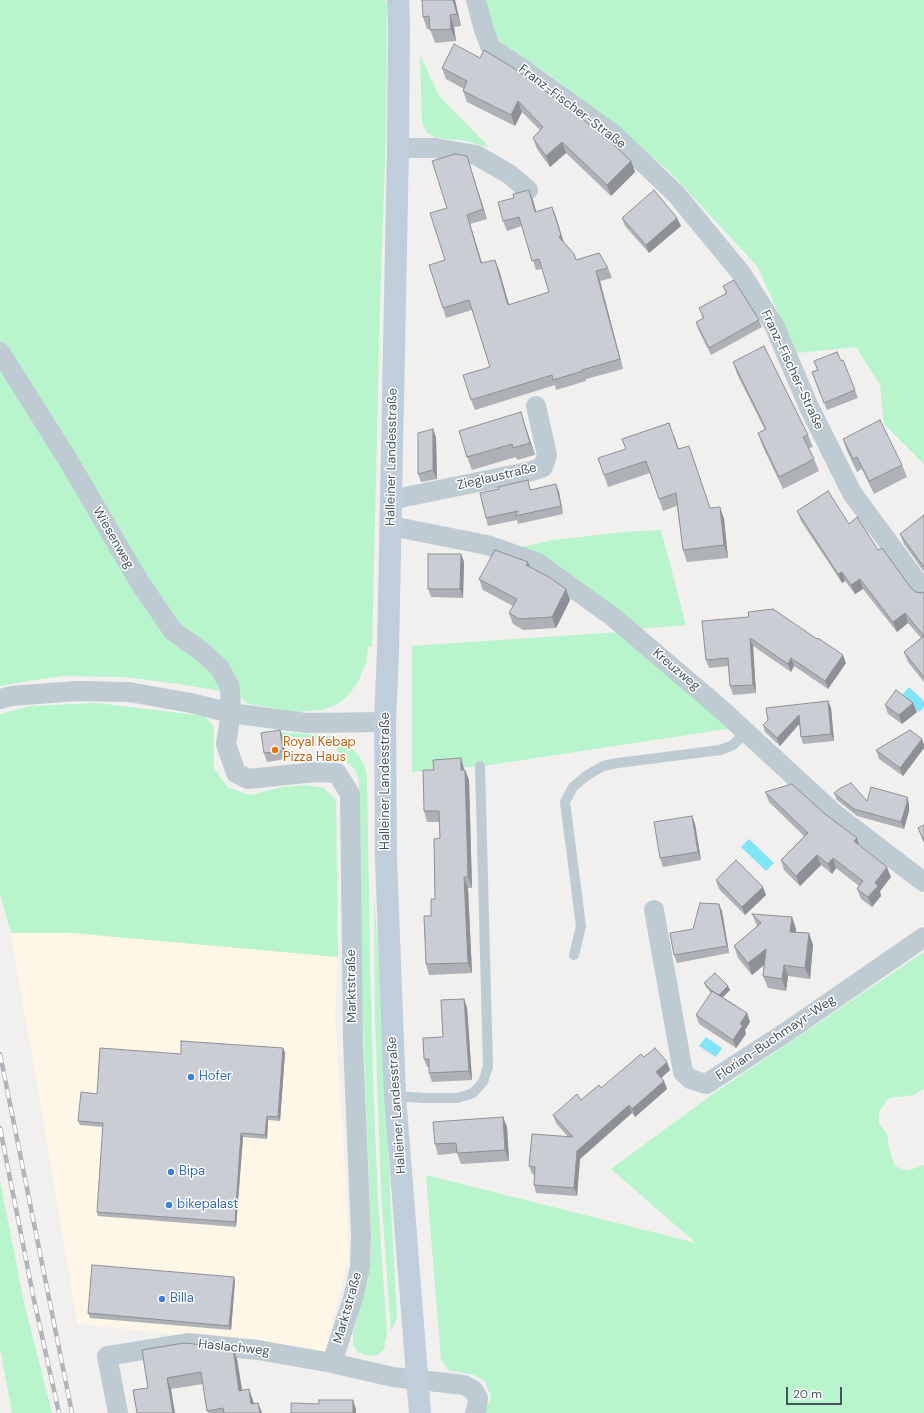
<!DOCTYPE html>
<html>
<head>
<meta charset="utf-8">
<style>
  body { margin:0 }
  #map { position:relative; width:924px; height:1413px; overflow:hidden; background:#f2efef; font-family:"DM Sans",sans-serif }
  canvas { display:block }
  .scale { position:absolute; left:786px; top:1387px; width:56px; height:18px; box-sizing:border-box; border:2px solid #45545f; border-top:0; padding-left:5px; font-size:12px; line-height:14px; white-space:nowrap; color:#45545f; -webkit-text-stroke:3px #fff; paint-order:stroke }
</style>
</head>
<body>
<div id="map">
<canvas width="924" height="1413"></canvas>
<div class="scale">20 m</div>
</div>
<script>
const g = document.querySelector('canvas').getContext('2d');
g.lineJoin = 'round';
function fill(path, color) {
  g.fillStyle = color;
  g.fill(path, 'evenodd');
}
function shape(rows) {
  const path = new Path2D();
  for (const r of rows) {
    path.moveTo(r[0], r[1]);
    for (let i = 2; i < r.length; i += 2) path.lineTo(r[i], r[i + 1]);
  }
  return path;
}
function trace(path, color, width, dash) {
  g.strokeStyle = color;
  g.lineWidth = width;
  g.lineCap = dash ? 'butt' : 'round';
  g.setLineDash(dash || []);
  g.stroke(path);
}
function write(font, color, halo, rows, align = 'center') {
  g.font = font + ' "DM Sans",sans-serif';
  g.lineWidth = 3;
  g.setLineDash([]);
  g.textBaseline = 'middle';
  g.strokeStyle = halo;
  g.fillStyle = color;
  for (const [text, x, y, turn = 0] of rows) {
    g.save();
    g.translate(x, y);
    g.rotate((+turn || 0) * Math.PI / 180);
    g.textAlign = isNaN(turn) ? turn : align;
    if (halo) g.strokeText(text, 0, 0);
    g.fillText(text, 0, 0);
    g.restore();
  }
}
const commercial = shape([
  [11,933,72,933,338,957,335,1018,344,1152,349,1257,324,1354,247,1342,78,1324]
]);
const green = shape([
  [0,0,385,0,387,4,386,132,380,305,372,647,368,647,366,663,358,682,348,696,336,705,322,710,297,712,248,704,241,698,239,686,165,610,0,343],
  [486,0,924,0,924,464,884,424,880,385,856,347,797,353,757,266,670,172,607,119,547,73,504,47,495,33],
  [420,55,439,96,489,147,460,140,436,138,427,133,422,123],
  [0,362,163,626,214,668,221,691,179,684,124,677,63,676,27,681,0,686],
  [661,530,686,625,635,629,552,563,522,547,553,540,624,532],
  [619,632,733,728,483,766,412,772,412,646],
  [97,703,204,716,214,726,214,768,227,787,250,795,283,787,305,785,324,788,336,800,338,957,72,933,11,933,0,895,0,714,30,706],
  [264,731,334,736,357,753,364,765,367,776,370,965,373,1079,378,1203,387,1333,384,1349,377,1355,368,1356,358,1352,353,1345,353,1334,368,1280,371,1256,371,1229,361,970,359,780,355,770,348,763,338,759,336,743,330,739,259,735],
  [374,896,379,960,385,1099,397,1318,391,1331,382,1205,378,1108,375,1012],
  [924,952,924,1088,914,1095,889,1098,879,1111,879,1124,887,1134,889,1148,895,1166,907,1171,924,1165,924,1413,485,1413,491,1397,485,1381,474,1375,448,1370,441,1359,426,1175,696,1243,611,1169,713,1094],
  [0,1180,24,1303,52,1413,12,1413,0,1348]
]);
const water = shape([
  [909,687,924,701,924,707,919,712,901,696],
  [749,839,774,863,766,871,741,847],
  [706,1037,722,1048,716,1057,699,1046]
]);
const lane = shape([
  [574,955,581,926,565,802,573,787,586,776,603,766,618,763,720,750,733,745,746,732],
  [395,1096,423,1098,458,1098,473,1093,483,1082,488,1067,480,766]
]);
const street = shape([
  [476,0,484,30,491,48,523,69,612,133,676,194,741,273,774,325,809,407,852,493,924,591],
  [398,148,435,148,476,155,509,174,528,190],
  [0,352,68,460,140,583,173,631,201,651,219,667,230,687,231,713,226,744,236,773,248,779,315,772,337,773,350,794,353,1041,361,1236,360,1267,354,1295,332,1363],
  [390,500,532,471,543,467,547,455,536,406],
  [391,526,487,545,538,563,613,617,721,709,836,815,924,882],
  [0,699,12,696,76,691,129,692,191,703,231,713,306,723,385,722],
  [654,910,683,1072,690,1079,706,1084,785,1033,924,937],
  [118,1413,107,1356,188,1343,258,1350,332,1363,393,1377,464,1385,473,1390,478,1398,477,1408,475,1413]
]);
const secondary = shape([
  [398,0,399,23,398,148,388,651,385,722,386,858,395,1096,420,1413]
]);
const rail = shape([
  [0,1054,72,1413],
  [0,1128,34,1300,59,1413]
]);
const wall = shape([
  [455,0,461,26,454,27,456,41,435,43,430,29,427,29,423,17],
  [454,44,631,161,635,172,611,196,566,153,550,167,537,149,533,138,540,130,522,112,515,126,467,102,463,91,464,89,446,79,442,68],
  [470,166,487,219,470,224,482,263,499,270,509,305,549,292,542,269,536,270,522,226,507,231,503,221,533,200,536,212,556,217,564,242,574,254,576,260,608,268,612,278,600,281,623,369,586,379,586,381,556,390,555,385,475,410,471,400,490,367,472,310,446,318,443,308,447,208],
  [622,218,677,218,681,226,649,253,625,226],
  [723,286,759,320,762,327,711,355,698,329,696,322,703,318,699,308,726,294],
  [843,360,858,398,827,410,812,372,817,370,814,361,841,361],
  [733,362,808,435,813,447,809,448,814,459,819,471,783,489,762,445,758,433,765,430,737,374],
  [525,425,535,455,517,460,516,457,472,470,467,457],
  [433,429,436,438,437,479,421,482,418,474],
  [674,435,679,449,689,446,710,508,720,507,724,519,728,558,687,562,683,550,677,506,663,511,650,473,608,487,604,475],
  [843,439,902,465,907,477,874,494,862,469,857,472,847,451],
  [531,489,559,492,563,514,518,524,517,520,488,526,486,518],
  [797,511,849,524,878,550,911,588,916,592,921,593,924,592,924,682,908,662,904,652,921,638,908,623,897,632,863,589,855,594,845,581,842,583,801,521],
  [924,515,924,572,904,544,900,534],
  [461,554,464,562,463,598,431,597,428,589],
  [528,562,530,567,566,589,570,600,556,628,523,630,513,624,509,613,513,606,483,590,479,579],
  [702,621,846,663,828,689,794,666,791,672,753,646,756,693,733,695,730,686,728,666,709,668,706,660],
  [828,701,831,708,834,741,803,744,801,737,799,724,780,746,765,732,763,725],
  [885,705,917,712,902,724,888,714],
  [280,730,283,738,286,759,267,762,264,753],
  [922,739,924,745,924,748,903,776,879,759,876,750],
  [461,758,464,770,465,770,469,780,472,888,468,888,472,973,429,975,426,964,431,916,435,899,440,838,439,822,427,822,424,811,434,770],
  [765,792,859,845,891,877,880,891,881,896,872,907,861,899,857,889,859,886,836,868,832,874,821,865,800,886,784,870,781,860,804,836,769,802],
  [834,793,867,801,907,797,909,804,909,811,904,829,857,816,837,800],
  [692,816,695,824,701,860,663,867,660,858],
  [924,825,924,843,918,828],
  [716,880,766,895,745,915,719,889],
  [722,911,729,953,677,963,674,955,693,929],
  [752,914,792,917,796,929,795,932,809,933,813,945,810,979,788,976,786,991,768,988,763,976,764,965,752,975,738,958,734,946,757,926],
  [704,983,728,986,730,990,723,997,747,1013,750,1022,745,1030,746,1034,736,1048,699,1024,696,1015,711,993,706,987],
  [467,1007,472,1080,432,1082,429,1073,429,1067,427,1067,424,1059,443,1037],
  [283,1048,285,1053,280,1121,268,1120,267,1139,243,1137,236,1227,98,1216,97,1212,103,1127,80,1125,78,1121,97,1094,181,1054],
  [644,1057,670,1070,661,1078,664,1081,667,1089,635,1117,632,1113,580,1159,577,1196,536,1193,534,1185,534,1175,532,1174,529,1166,568,1137,556,1123,553,1115,601,1088],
  [503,1117,507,1127,509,1161,461,1164,457,1153,438,1155,435,1144],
  [235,1281,231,1330,90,1318,88,1313],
  [142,1350,237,1359,242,1390,249,1389,254,1403,258,1403,262,1413,208,1413,203,1384,171,1389,148,1388]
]);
const shadedWall = shape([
  [453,0,455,0,461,26,457,14],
  [450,15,454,27,456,41,451,29],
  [518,101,522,112,515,126,511,115],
  [562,142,566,153,550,167,546,156],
  [467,156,470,166,487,219,483,209],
  [631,161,635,172,611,196,607,185],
  [529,190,533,200,539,222,535,212],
  [552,207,556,217,564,245,559,237],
  [467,215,470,224,485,273,481,263],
  [677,218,681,226,649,253,646,245],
  [495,260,499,270,512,315,508,305],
  [596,271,600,281,623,369,620,359],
  [521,412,525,425,535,455,530,443],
  [433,429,436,438,437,479,433,470],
  [556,484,559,492,563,514,561,506],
  [720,507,724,519,728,558,724,545],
  [461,554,464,562,463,598,460,589],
  [528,562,532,573,526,565],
  [842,572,845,581,842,583,838,574],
  [860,579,863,589,855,594,851,585],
  [566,589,570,600,556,628,552,617],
  [905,613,908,623,897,632,893,622],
  [750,638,753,646,756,693,753,685],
  [843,655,846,663,828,689,825,681],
  [791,658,794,666,791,672,788,664],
  [828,701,831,708,834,741,831,734],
  [913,703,917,712,902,724,899,715],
  [799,715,801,722,780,746,777,738],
  [280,730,283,738,286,759,283,751],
  [922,739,924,745,924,748,903,776,900,768],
  [461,758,464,769,465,780,461,770],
  [465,770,469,780,472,888,468,877],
  [907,797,909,804,909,811,904,829,901,822],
  [692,816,695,824,701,860,698,852],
  [857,838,860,848,854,841],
  [817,855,821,865,800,886,796,876],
  [833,858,836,868,832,874,828,864],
  [887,867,891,877,880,891,881,896,872,907,868,897,875,883],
  [464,877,468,888,472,973,468,963],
  [763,887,766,895,745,915,742,907],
  [719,904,722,911,729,953,727,946],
  [792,917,796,929,794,943,790,932],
  [809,933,813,945,810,979,805,968],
  [766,949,770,960,752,975,748,963],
  [784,965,788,976,786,991,782,979],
  [728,986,730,990,719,1001,718,996],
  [464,999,467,1007,472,1080,469,1071],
  [747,1013,750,1022,745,1030,746,1034,736,1048,733,1040,740,1024],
  [283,1048,285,1053,280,1121,278,1117],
  [667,1062,670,1070,659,1080,656,1072],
  [664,1081,667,1089,635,1117,632,1109],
  [629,1105,632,1113,580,1159,577,1196,574,1188,577,1151],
  [267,1116,268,1120,267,1139,265,1135],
  [503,1117,507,1127,509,1161,505,1150],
  [241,1133,243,1137,236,1227,235,1222],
  [234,1277,235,1281,231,1330,229,1326],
  [233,1348,237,1359,244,1402,239,1391],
  [167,1378,171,1389,175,1413,173,1413],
  [249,1389,253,1401,255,1413,251,1404],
  [353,1400,356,1409,356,1413,353,1413],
  [258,1403,262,1413,260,1413]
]);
const building = shape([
  [422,0,453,0,457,14,450,15,451,29,430,30,429,16,423,17,422,0],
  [454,44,480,58,484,50,512,67,570,109,595,129,596,128,631,161,607,185,562,142,546,156,533,138,543,127,518,101,511,115,463,91,467,81,442,68,454,44],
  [455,154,467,156,483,209,467,215,481,263,495,260,508,305,549,292,539,259,532,261,519,217,503,221,498,202,514,198,513,194,529,190,535,212,552,207,561,235,559,237,574,254,576,260,599,253,608,268,596,271,620,359,582,370,583,371,553,380,552,375,471,400,463,375,490,367,469,300,443,308,429,265,445,260,430,213,447,208,432,161,455,154],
  [654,190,677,218,646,245,622,218,654,190],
  [734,280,759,320,709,348,696,322,704,318,699,308,727,293,723,286,734,280],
  [764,346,808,435,803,437,814,459,779,477,758,433,766,429,733,362,764,346],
  [837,352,841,361,843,360,855,390,824,403,812,372,818,370,814,361,837,352],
  [521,412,530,443,513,448,512,444,467,457,459,431,521,412],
  [880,420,902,465,869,481,857,457,853,459,843,439,880,420],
  [669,423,678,449,689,446,710,508,720,507,724,545,683,550,676,493,659,499,646,461,604,475,598,458,626,449,622,439,669,423],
  [433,429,433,470,418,474,418,433,433,429],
  [528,480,530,490,556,484,561,506,515,516,518,511,486,518,480,493,499,489,498,487,528,480],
  [828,491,849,524,857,517,878,550,882,548,911,588,916,592,921,593,924,592,924,677,904,652,924,636,905,613,893,622,860,579,851,585,842,572,838,574,797,511,828,491],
  [924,515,924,567,900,534,924,515],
  [495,550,528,562,526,565,549,577,566,589,552,617,519,619,509,613,517,599,479,579,495,550],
  [428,554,461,554,460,589,428,589,428,554],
  [773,609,817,639,818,638,843,655,825,681,791,658,788,664,750,638,753,685,730,686,728,658,706,660,702,621,749,617,748,612,773,609],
  [896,690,913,703,899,715,885,705,896,690],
  [828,701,831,734,801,737,799,715,777,738,763,725,768,720,766,708,828,701],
  [280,730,283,751,264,753,261,733,280,730],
  [910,730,922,739,900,768,876,750,910,730],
  [461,758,461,770,465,770,468,877,464,877,468,963,426,964,424,916,431,916,431,899,435,899,434,839,440,838,439,811,424,811,423,770,434,770,433,760,461,758],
  [851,783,867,801,871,787,907,797,907,803,901,822,854,809,834,793,839,789,851,783],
  [792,784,825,814,857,838,854,841,887,867,875,883,878,886,868,897,857,889,863,881,833,858,828,864,817,855,796,876,781,860,808,833,765,792,792,784],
  [692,816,698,852,660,858,654,822,692,816],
  [924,825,924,841,918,828,924,825],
  [736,860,763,887,742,907,716,880,736,860],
  [700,903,719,904,727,946,674,955,670,933,693,929,700,903],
  [752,914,792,917,790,932,809,933,805,968,784,965,782,979,763,976,766,949,748,963,734,946,761,923,752,914],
  [715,973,728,986,719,995,712,991,704,983,715,973],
  [712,991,747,1013,740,1024,743,1025,733,1040,696,1015,712,991],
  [464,999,469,1071,429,1073,429,1059,424,1059,423,1038,443,1037,441,1000,464,999],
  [181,1041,283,1048,278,1117,267,1116,265,1135,241,1133,235,1222,97,1212,103,1123,78,1121,81,1092,97,1094,100,1048,181,1054,181,1041],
  [655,1048,667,1062,656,1072,664,1081,632,1109,629,1105,577,1151,574,1188,534,1185,535,1167,529,1166,532,1134,573,1137,553,1115,577,1094,581,1100,599,1085,601,1088,641,1054,644,1057,655,1048],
  [503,1117,505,1150,457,1153,456,1143,435,1144,433,1122,503,1117],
  [92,1265,234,1277,229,1326,88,1313,92,1265],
  [184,1343,233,1348,239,1391,249,1389,251,1404,258,1403,260,1413,224,1413,223,1408,207,1411,201,1372,167,1378,173,1413,137,1413,133,1390,148,1388,142,1350,184,1343],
  [319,1400,353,1400,353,1413,291,1413,291,1403,319,1404,319,1400]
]);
const markers = [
  [275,750,4,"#e8710a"],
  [191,1077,4,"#3f7fe0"],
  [171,1172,4,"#3f7fe0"],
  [169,1205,4,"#3f7fe0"],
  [162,1299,4,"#3f7fe0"]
];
const streetNames = [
  ["Franz-Fischer-Straße",572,107,37],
  ["Franz-Fischer-Straße",792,370,65],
  ["Halleiner Landesstraße",392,457,-89],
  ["Zieglaustraße",497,477,-13],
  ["Wiesenweg",113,538,60],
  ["Kreuzweg",676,670,40],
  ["Halleiner Landesstraße",386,781,-90],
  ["Marktstraße",352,986,-91],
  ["Florian-Buchmayr-Weg",776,1038,-34],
  ["Halleiner Landesstraße",397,1105,-94],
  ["Marktstraße",348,1308,-74],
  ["Haslachweg",234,1348,6]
];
const foodNames = [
  ["Royal Kebap",283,743],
  ["Pizza Haus",283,758]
];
const shopNames = [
  ["Hofer",199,1077],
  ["Bipa",179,1172],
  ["bikepalast",177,1205],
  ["Billa",170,1299]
];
fill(commercial, '#fef6e7');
fill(green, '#b8f4cc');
fill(water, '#80e5f6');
trace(lane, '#becbd3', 10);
trace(street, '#becbd3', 20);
trace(secondary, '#bfceda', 22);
trace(rail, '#b0b5ba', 4.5);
trace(rail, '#fff', 3, [9]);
fill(wall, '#aeb1b6');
fill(shadedWall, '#8d9094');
fill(building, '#caced4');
trace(building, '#8d9094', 1);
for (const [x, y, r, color] of markers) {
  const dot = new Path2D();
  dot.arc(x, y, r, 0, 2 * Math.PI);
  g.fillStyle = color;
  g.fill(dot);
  trace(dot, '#fff', 1.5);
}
write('13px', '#45545f', '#fff', streetNames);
write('13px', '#c56008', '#fff', foodNames, 'left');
write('13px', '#366cbe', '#fff', shopNames, 'left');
</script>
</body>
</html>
